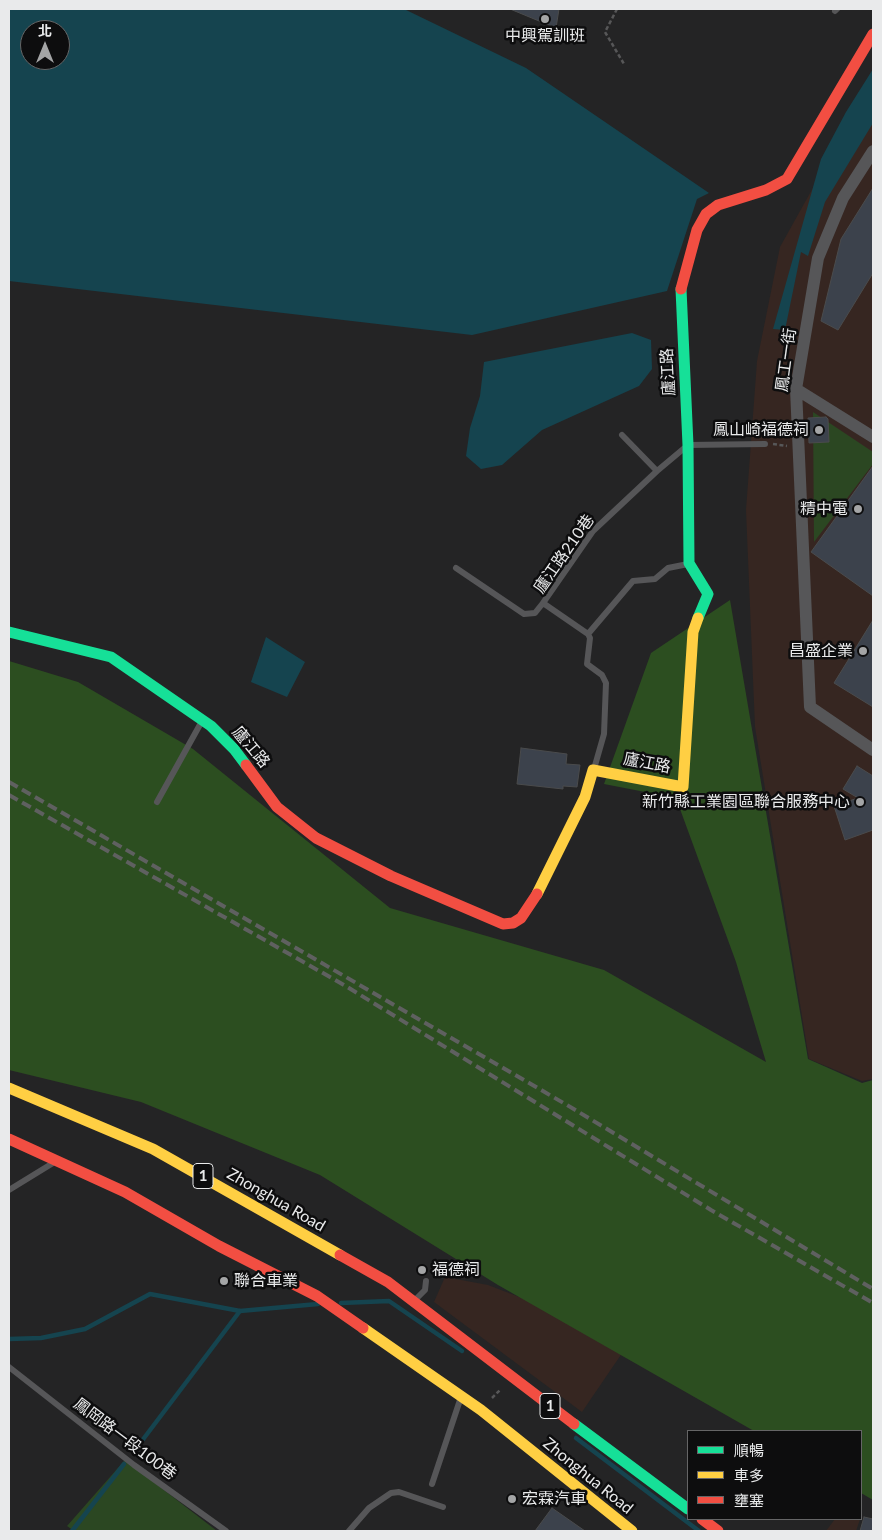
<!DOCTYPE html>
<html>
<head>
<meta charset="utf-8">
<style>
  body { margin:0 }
  #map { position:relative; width:882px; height:1540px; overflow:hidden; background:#242425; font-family:Lato,"Noto Sans TC",sans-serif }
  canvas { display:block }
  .frame { position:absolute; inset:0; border:10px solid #e9eaeb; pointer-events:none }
  .legend { position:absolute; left:687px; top:1430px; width:175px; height:90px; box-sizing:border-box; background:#0d0d0e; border:1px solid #656566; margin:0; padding:6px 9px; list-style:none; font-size:15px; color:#e9eaeb }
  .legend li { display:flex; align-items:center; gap:10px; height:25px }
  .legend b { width:25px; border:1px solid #656566 }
  .north { position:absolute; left:20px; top:20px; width:50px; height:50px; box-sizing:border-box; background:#0d0d0e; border:1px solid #656566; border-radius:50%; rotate:0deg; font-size:14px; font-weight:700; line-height:20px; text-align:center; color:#e9eaeb }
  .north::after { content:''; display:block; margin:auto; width:18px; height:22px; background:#a4a5a6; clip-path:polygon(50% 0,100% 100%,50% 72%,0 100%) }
</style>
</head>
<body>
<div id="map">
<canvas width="882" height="1540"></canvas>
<div class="frame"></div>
<ul class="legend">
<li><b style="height:6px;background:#16e098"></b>順暢</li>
<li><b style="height:6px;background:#ffcf43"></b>車多</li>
<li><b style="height:6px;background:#f24e42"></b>壅塞</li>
</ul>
<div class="north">北</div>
</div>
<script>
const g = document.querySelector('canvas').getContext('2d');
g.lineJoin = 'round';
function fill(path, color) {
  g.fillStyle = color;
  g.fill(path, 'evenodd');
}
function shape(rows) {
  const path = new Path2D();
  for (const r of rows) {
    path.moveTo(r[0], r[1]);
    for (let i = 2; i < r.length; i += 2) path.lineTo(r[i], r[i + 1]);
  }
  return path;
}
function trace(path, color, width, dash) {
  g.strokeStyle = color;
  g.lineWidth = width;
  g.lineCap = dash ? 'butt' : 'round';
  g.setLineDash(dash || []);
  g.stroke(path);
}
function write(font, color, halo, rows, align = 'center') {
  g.font = font + ' Lato,"Noto Sans TC",sans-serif';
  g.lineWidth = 5;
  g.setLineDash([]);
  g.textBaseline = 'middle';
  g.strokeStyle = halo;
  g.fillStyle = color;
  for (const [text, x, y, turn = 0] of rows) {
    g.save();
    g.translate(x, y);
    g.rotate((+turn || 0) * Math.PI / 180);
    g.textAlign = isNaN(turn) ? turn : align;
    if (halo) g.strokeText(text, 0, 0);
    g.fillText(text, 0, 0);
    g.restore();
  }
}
const industrial = shape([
  [873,80,873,1079,862,1081,809,1059,755,727,746,510,757,361,780,247],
  [445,1277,488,1285,631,1340,582,1412,434,1302],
  [835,1519,860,1519,856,1531,826,1531]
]);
const green = shape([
  [813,412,873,452,873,464,814,542],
  [125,1460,217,1531,74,1531,67,1526]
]);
const forest = shape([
  [730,600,808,1059,862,1083,873,1080,873,1500,861,1493,861,1431,754,1431,498,1285,320,1175,141,1102,9,1070,9,661,78,682,193,749,390,908,604,970,766,1062,736,962,676,798,604,784,651,653]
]);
const water = shape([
  [9,9,404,9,526,68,709,193,697,199,667,291,472,335,9,281],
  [30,30,60,30,60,60,30,60],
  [873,69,873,123,825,202,808,256,801,252,785,330,773,329,821,159,846,112],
  [632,333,651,340,652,369,639,386,542,430,502,465,481,469,466,456,470,428,480,396,484,362],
  [266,637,305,662,287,697,251,682]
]);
const stream = shape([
  [341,1303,389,1301,462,1351],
  [9,1339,41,1338,85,1329,150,1294,240,1311,318,1304],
  [576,1438,699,1531],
  [135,1450,240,1311],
  [72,1531,124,1464]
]);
const building = shape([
  [510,9,559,9,556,28,510,9],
  [873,188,873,273,838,330,821,321,841,239,873,188],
  [826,417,828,419,829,442,809,443,808,418,826,417],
  [873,466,873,596,811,552,873,466],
  [873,620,873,707,834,683,873,620],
  [521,748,567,754,566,764,580,765,577,787,563,786,563,789,517,784,521,748],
  [857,766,873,776,873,830,845,840,834,806,858,798,843,789,857,766],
  [552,1508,585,1531,535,1531,552,1508],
  [864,1517,873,1519,873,1531,860,1531,864,1517]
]);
const path = shape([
  [617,9,605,32,624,64],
  [773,444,787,446],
  [492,1398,500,1390]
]);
const lane = shape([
  [835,11,837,9],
  [622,435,657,471],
  [456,568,524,614,535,613,543,603],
  [588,634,543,603,593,531,657,471,688,445,765,444],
  [594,769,604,734,606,683,602,675,587,664,590,638,588,634,633,581,655,579,668,568,688,564],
  [157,802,202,721],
  [9,1190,53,1163],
  [416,1299,425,1290,426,1281],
  [9,1367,134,1465,226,1531],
  [432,1484,460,1400],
  [349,1531,369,1508,391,1493,399,1492,443,1507]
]);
const street = shape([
  [873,151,843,198,818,258,796,389,810,707,873,750],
  [796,389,873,437]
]);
const fast = shape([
  [681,289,688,445,689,563,708,594,698,618],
  [9,632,111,657,211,726,234,749,246,765],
  [574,1424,688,1509]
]);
const slow = shape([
  [537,894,585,797,593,770,683,787,693,632,698,618],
  [9,1088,153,1149,340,1255],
  [363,1328,481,1410,632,1531]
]);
const jam = shape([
  [681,289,697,230,706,214,718,205,766,190,787,179,873,34],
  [246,765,277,807,316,838,391,876,503,924,513,923,521,918,537,894],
  [9,1139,125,1192,219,1246,317,1296,363,1328],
  [340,1255,388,1282,574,1424],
  [702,1519,718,1531]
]);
const rail = shape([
  [9,782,567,1105,873,1289],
  [9,795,344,985,711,1210,873,1303]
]);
const markers = [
  [545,19,5,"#a4a5a6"],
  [819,430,5,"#a4a5a6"],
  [858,509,5,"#a4a5a6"],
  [863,651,5,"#a4a5a6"],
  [860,802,5,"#a4a5a6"],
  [422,1270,5,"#a4a5a6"],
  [224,1281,5,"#a4a5a6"],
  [512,1499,5,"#a4a5a6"]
];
const shields = [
  [203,1176,20],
  [550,1406,20]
];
const shieldNames = [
  ["1",203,1176],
  ["1",550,1406]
];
const poiNames = [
  ["中興駕訓班",545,36,"center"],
  ["鳳山崎福德祠",809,430],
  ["精中電",848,509],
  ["昌盛企業",853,651],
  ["新竹縣工業園區聯合服務中心",850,802],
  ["福德祠",432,1270,"left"],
  ["聯合車業",234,1281,"left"],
  ["宏霖汽車",522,1499,"left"]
];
const streetNames = [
  ["鳳工一街",786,360,-82],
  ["廬江路",668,372,-93],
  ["廬江路210巷",564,554,-55],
  ["廬江路",251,747,50],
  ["廬江路",647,763,11],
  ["Zhonghua Road",276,1200,30],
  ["鳳岡路一段100巷",125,1439,37],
  ["Zhonghua Road",588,1476,39]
];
fill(industrial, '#362621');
fill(green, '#2b4722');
fill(forest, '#2c4e20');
fill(water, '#15444f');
trace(stream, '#15444f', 4.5);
fill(building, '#3c424c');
trace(building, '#4a4b4c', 1);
trace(path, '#575758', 2.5, [4, 2.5]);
trace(lane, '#565658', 6);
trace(street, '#565658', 12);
trace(fast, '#16e098', 11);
trace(slow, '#ffcf43', 11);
trace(jam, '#f24e42', 11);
trace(rail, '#5f6060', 4, [10, 5]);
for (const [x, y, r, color] of markers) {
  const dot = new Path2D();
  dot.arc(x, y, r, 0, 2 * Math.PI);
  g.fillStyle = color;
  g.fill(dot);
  trace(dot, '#0d0d0e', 2);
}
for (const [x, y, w] of shields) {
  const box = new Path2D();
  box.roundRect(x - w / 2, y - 12.5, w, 25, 4);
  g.fillStyle = '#0d0d0e';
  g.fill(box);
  trace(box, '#e9eaeb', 1);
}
write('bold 15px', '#e9eaeb', null, shieldNames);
write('16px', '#e9eaeb', '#0d0d0e', poiNames, 'right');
write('16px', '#e9eaeb', '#0d0d0e', streetNames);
</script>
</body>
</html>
